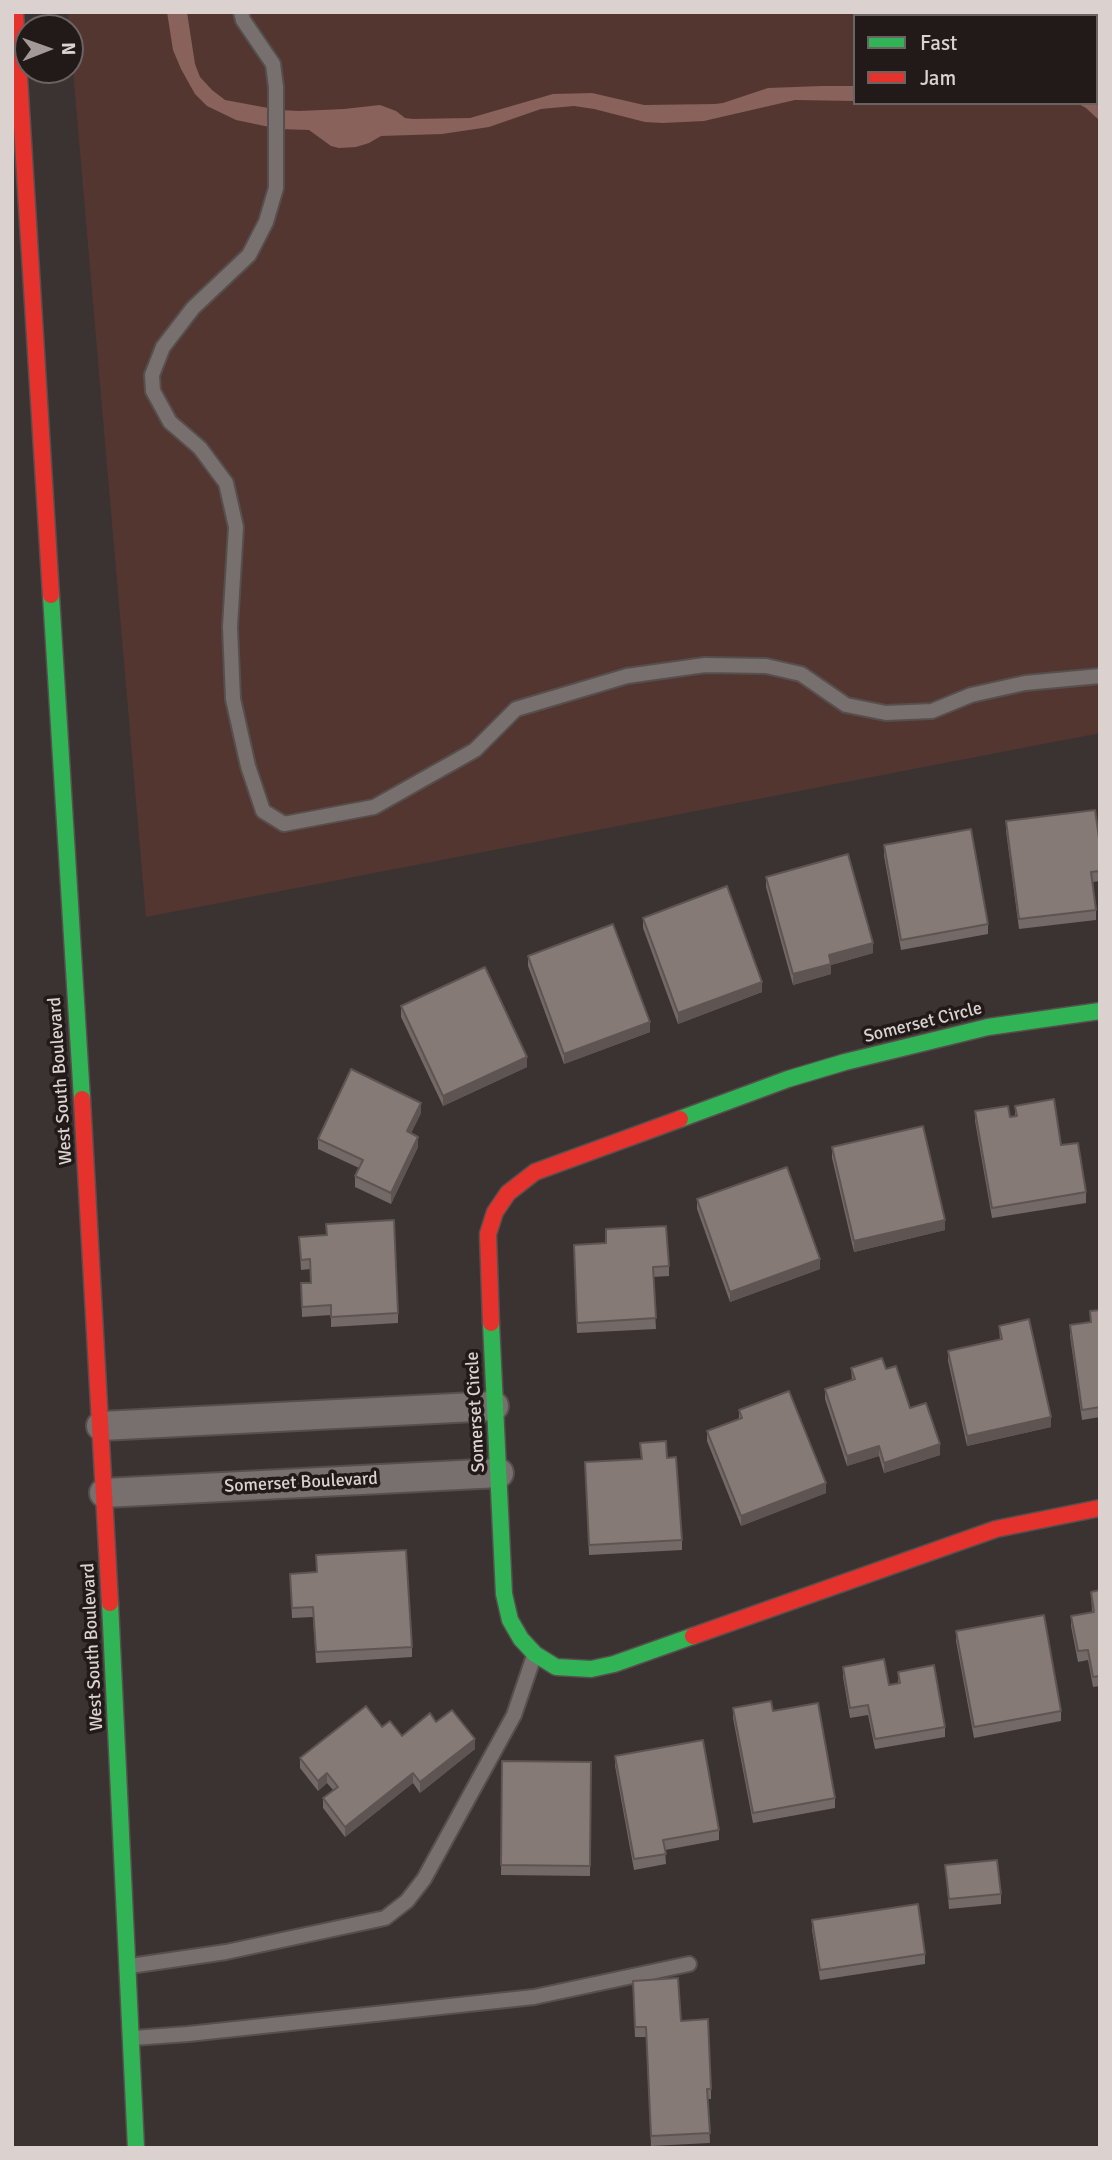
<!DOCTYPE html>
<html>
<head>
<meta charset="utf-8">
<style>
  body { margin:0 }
  #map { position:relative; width:1112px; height:2160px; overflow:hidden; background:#3b3331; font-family:Signika,sans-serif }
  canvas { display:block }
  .frame { position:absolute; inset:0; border:14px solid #dbd1cf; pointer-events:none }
  .legend { position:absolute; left:853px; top:14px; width:245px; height:91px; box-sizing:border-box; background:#211a19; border:2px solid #6b6362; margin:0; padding:9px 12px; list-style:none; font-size:21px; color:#dbd1cf }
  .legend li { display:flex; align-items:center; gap:14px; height:35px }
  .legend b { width:35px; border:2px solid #6b6362 }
  .north { position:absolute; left:14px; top:14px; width:70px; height:70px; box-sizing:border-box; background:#211a19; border:2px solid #6b6362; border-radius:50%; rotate:89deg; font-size:19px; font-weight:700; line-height:28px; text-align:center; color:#dbd1cf }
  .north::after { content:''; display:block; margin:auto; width:24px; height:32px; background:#a39a98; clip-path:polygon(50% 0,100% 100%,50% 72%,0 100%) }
</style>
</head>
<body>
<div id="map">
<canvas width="1112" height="2160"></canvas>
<div class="frame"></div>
<ul class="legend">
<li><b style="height:9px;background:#30b455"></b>Fast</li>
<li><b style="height:9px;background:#e5322d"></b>Jam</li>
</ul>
<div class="north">N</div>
</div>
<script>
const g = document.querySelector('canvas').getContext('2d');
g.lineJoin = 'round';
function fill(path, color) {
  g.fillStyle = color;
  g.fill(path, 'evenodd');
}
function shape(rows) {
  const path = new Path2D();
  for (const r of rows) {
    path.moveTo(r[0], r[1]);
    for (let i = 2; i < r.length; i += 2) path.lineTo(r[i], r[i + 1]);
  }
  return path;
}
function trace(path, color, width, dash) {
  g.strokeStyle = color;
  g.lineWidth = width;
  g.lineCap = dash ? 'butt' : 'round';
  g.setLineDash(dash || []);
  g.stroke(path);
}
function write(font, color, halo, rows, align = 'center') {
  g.font = font + ' Signika,sans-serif';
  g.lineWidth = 7;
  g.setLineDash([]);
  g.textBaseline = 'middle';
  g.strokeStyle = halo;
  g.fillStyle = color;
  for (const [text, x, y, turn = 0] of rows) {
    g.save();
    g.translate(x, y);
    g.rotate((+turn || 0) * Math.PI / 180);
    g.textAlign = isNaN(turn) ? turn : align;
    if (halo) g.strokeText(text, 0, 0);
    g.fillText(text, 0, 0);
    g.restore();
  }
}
const green = shape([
  [68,12,1100,12,1100,733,146,917],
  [855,16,1096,16,1096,103,855,103]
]);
const water = shape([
  [167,12,187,12,195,64,200,77,212,90,225,100,279,110,299,111,344,109,380,105,396,111,405,118,413,119,470,118,553,94,592,93,644,105,715,104,723,103,768,88,822,86,855,86,855,101,795,100,704,121,663,123,645,122,594,109,574,106,541,109,489,127,442,134,381,136,369,143,356,147,339,148,331,146,309,130,279,129,236,120,207,106,195,94,181,69,173,50],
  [1096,98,1100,100,1100,121,1086,108,1077,103,1096,103]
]);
const lane = shape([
  [241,12,243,20,273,64,276,87,276,188,266,222,249,255,193,308,163,347,152,375,153,391,170,422,200,448,226,483,236,527,230,627,233,699,248,766,263,811,284,824,374,807,475,750,516,709,627,676,705,665,766,666,801,674,846,705,886,713,932,711,971,695,1025,683,1100,676],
  [130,1966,226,1952,385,1918,407,1901,424,1879,514,1715,534,1656],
  [133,2038,188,2034,534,1997,689,1964]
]);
const street = shape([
  [101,1426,494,1406],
  [104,1493,499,1473]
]);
const fast = shape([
  [51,595,82,1099],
  [680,1119,788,1079,845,1062,988,1027,1100,1011],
  [491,1323,504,1594,510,1620,521,1639,535,1654,556,1667,591,1669,614,1664,693,1636],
  [110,1603,136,2148]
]);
const jam = shape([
  [15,12,51,595],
  [82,1099,110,1603],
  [491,1323,488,1234,495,1212,508,1193,535,1172,680,1119],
  [693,1636,996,1529,1100,1508]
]);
const wall = shape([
  [1006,821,1100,845,1100,881,1093,882,1096,910,1096,920,1019,929,1006,831],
  [884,845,988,924,988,934,901,950,884,856],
  [766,877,873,953,831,965,831,974,793,985,766,887],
  [643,918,762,992,678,1024,643,928],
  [528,956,650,1032,564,1064,528,966],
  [401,1006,527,1067,443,1106,401,1017],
  [1015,1106,1061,1145,1086,1192,1086,1203,992,1218,975,1121,975,1111,1010,1117,1015,1116],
  [421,1113,411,1133,418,1147,391,1204,355,1187,355,1176,359,1168,318,1149,318,1139],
  [832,1147,945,1230,854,1252,832,1158],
  [697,1199,820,1269,730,1302,697,1209],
  [326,1224,398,1313,398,1323,331,1327,331,1315,302,1317,301,1283,311,1283,310,1269,301,1270,299,1237,326,1235],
  [606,1229,669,1266,669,1276,653,1277,656,1329,577,1333,574,1255,606,1243],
  [1100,1310,1100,1417,1082,1420,1070,1336,1070,1325,1090,1323,1090,1311],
  [999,1326,1051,1427,967,1446,948,1361,948,1351,1000,1340],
  [851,1368,910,1408,940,1455,884,1473,879,1456,847,1466,825,1399,825,1389,852,1380],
  [739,1410,826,1493,741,1526,707,1441,707,1431,739,1419],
  [640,1443,667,1458,682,1540,682,1550,589,1555,585,1462,641,1459],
  [290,1574,412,1647,412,1657,316,1663,313,1617,292,1618],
  [1100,1590,1100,1686,1093,1687,1088,1660,1078,1662,1071,1626,1071,1616,1092,1612,1091,1592],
  [956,1631,1061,1711,1061,1721,974,1738,956,1641],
  [843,1667,889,1685,898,1684,898,1672,945,1727,945,1737,875,1749,868,1715,850,1718,843,1677],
  [733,1708,773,1711,835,1798,835,1808,753,1823,733,1718],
  [436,1722,475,1749,420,1793,413,1783,345,1837,323,1808,323,1798,333,1790,327,1783,318,1791,300,1768,300,1758,382,1727,402,1736],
  [615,1756,719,1830,719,1840,665,1850,666,1864,634,1870,615,1766],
  [502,1761,591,1762,590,1876,501,1875],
  [945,1865,1001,1894,1001,1904,949,1909],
  [812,1920,925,1954,925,1964,820,1980,812,1930],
  [633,1991,681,2021,711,2089,711,2099,708,2099,710,2143,651,2146,646,2037,635,2037]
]);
const shadedWall = shape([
  [873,943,873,953,831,965,831,974,793,985,793,974,829,955],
  [762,982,762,992,678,1024,678,1013],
  [650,1022,650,1032,564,1064,564,1054],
  [527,1057,527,1067,443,1106,443,1096],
  [421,1103,421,1113,407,1142,407,1131],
  [418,1137,418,1147,391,1204,391,1193],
  [945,1220,945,1230,854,1252,854,1241],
  [820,1259,820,1269,730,1302,730,1292],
  [1051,1417,1051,1427,967,1446,967,1436],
  [940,1444,940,1455,884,1473,884,1463],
  [879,1446,879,1456,847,1466,847,1456],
  [826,1483,826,1493,741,1526,741,1516],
  [475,1739,475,1749,420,1793,420,1782],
  [327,1773,327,1783,318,1791,318,1781],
  [413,1773,413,1783,345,1837,345,1827]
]);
const building = shape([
  [1095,810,1100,845,1100,871,1091,872,1096,910,1019,919,1006,821,1095,810],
  [971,829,988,924,901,940,884,845,971,829],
  [848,854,873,943,829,955,831,964,793,974,766,877,848,854],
  [727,886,762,982,678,1013,643,918,727,886],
  [613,924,650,1022,564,1054,528,956,613,924],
  [485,967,527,1057,443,1096,401,1006,485,967],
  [351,1069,421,1103,407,1131,418,1137,391,1193,355,1176,363,1160,318,1139,351,1069],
  [1054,1099,1061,1145,1078,1143,1086,1192,992,1208,975,1111,1008,1106,1010,1117,1017,1116,1015,1106,1054,1099],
  [923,1126,945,1220,854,1241,832,1147,923,1126],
  [787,1167,820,1259,730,1292,697,1199,787,1167],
  [394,1220,398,1313,331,1317,331,1305,302,1307,301,1283,311,1283,310,1259,301,1260,299,1237,327,1235,326,1224,394,1220],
  [666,1226,669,1266,653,1267,656,1318,577,1323,574,1245,606,1243,606,1229,666,1226],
  [1100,1310,1100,1407,1082,1410,1070,1325,1091,1322,1090,1311,1100,1310],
  [1029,1319,1051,1417,967,1436,948,1351,1002,1339,999,1326,1029,1319],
  [882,1358,886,1369,896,1366,910,1408,926,1403,940,1444,884,1463,879,1446,847,1456,825,1389,855,1379,851,1368,882,1358],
  [789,1391,826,1483,741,1516,707,1431,742,1418,739,1410,789,1391],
  [666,1441,667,1458,676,1457,682,1540,589,1545,585,1462,642,1459,640,1443,666,1441],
  [406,1550,412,1647,316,1652,313,1607,292,1608,290,1574,317,1572,316,1555,406,1550],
  [1100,1590,1100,1676,1093,1677,1088,1650,1078,1651,1071,1616,1094,1612,1091,1592,1100,1590],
  [1044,1615,1061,1711,974,1727,956,1631,1044,1615],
  [884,1659,889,1685,900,1683,898,1672,934,1665,945,1727,875,1739,868,1705,850,1708,843,1667,884,1659],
  [771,1701,773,1711,818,1703,835,1798,753,1813,733,1708,771,1701],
  [366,1706,382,1727,390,1721,402,1736,430,1713,436,1722,452,1710,475,1739,420,1782,413,1773,345,1827,323,1798,338,1787,327,1773,318,1781,300,1758,366,1706],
  [703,1740,719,1830,663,1840,666,1854,634,1859,615,1756,703,1740],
  [502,1761,591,1762,590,1866,501,1865,502,1761],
  [997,1860,1001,1894,949,1899,945,1865,997,1860],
  [918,1904,925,1954,820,1970,812,1920,918,1904],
  [678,1978,681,2021,708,2019,711,2089,707,2089,710,2133,651,2136,646,2027,635,2027,633,1981,678,1978]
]);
const streetNames = [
  ["Somerset Circle",923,1023,-14],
  ["West South Boulevard",61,1081,-94],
  ["Somerset Circle",476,1412,-93],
  ["Somerset Boulevard",301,1483,-3],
  ["West South Boulevard",93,1647,-93]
];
fill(green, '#543631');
fill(water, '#88625b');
trace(lane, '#564f4d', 18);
trace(street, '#564f4d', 32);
trace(fast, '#564f4d', 19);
trace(jam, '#564f4d', 19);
trace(lane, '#77706f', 14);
trace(street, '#77706f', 28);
trace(fast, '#30b455', 16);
trace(jam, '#e5322d', 16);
fill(wall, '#736966');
fill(shadedWall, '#5e5553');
fill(building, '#867a77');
trace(building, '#5e5553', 2);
write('18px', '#dbd1cf', '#211a19', streetNames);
</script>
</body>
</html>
